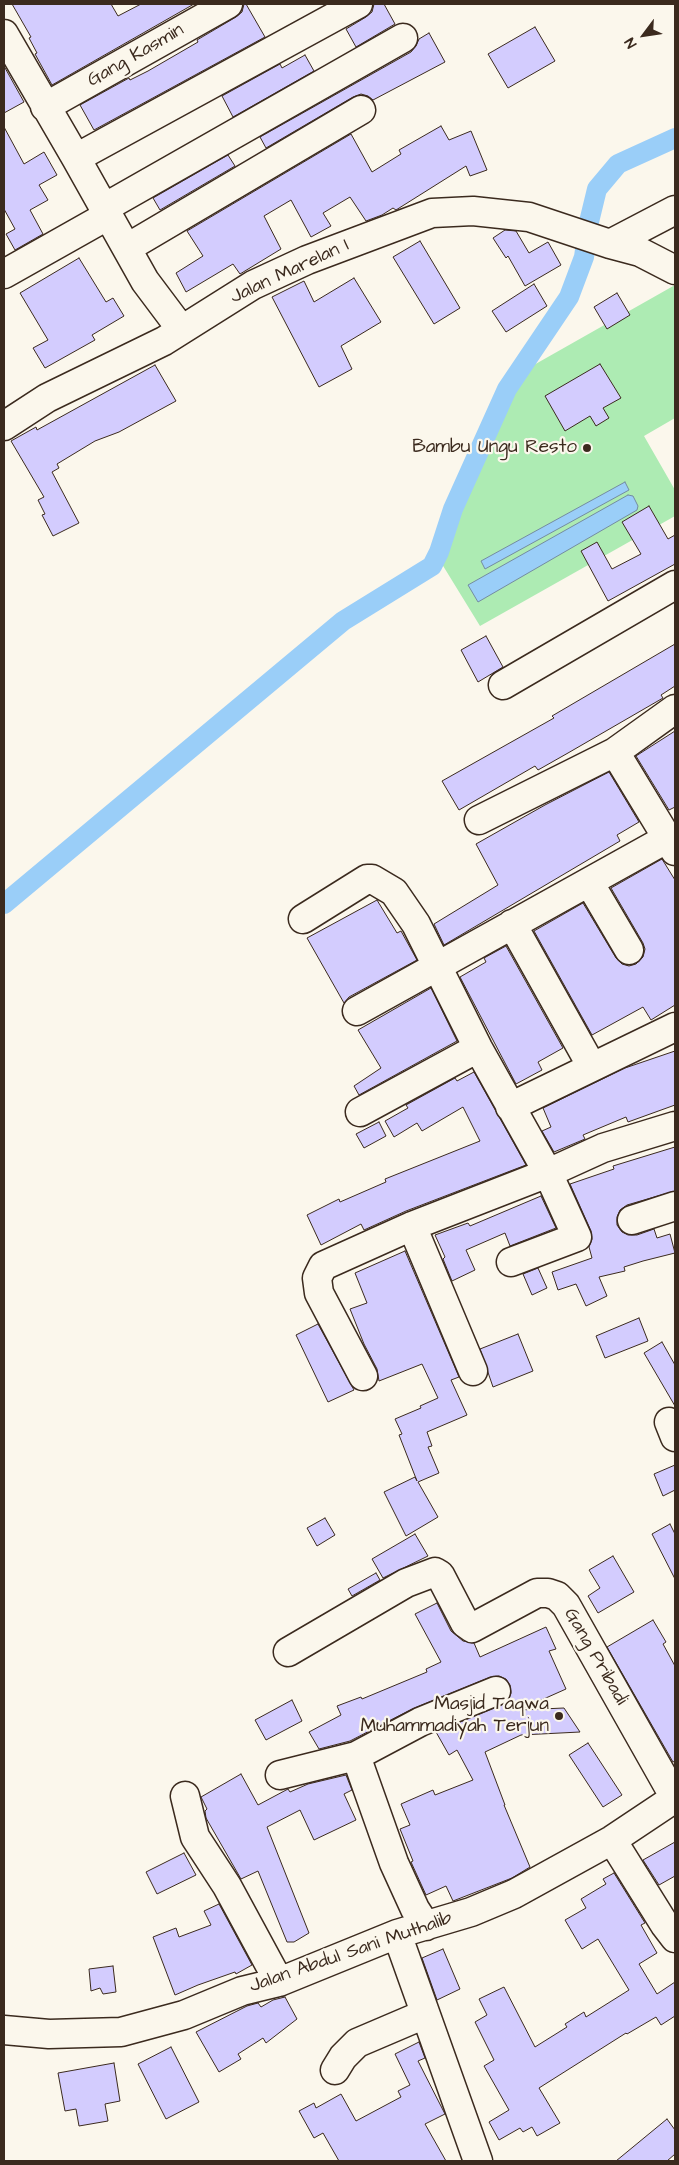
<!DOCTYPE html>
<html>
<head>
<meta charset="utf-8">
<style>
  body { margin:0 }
  #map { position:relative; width:679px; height:2165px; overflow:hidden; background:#fbf7ec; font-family:"Architects Daughter",sans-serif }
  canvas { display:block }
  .frame { position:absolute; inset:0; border:5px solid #3b2a1e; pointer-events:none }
  .north { position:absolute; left:619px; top:10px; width:50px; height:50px; -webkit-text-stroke:4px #fbf7ec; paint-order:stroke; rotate:239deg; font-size:14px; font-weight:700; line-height:20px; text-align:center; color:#3b2a1e }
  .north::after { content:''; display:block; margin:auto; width:18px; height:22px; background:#3b2a1e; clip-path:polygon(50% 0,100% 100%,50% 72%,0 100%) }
</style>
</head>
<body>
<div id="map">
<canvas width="679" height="2165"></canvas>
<div class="frame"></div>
<div class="north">N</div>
</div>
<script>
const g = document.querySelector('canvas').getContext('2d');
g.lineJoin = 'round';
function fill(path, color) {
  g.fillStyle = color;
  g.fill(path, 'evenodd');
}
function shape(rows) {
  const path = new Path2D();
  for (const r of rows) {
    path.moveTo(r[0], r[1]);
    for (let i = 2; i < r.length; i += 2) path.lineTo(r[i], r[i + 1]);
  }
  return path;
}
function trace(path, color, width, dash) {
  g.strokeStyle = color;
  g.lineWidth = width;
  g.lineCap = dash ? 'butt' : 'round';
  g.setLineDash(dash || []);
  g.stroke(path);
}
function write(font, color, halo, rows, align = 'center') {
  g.font = font + ' "Architects Daughter",sans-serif';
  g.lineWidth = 4.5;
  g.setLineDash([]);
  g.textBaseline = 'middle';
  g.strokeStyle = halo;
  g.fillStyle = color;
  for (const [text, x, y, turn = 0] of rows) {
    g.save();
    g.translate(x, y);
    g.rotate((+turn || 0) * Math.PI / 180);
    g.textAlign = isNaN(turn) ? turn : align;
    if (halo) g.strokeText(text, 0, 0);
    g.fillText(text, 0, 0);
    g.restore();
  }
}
const green = shape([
  [675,285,675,418,644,436,675,490,675,516,480,626,437,556,454,506,507,389,532,366]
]);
const water = shape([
  [625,482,629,490,485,569,481,561,625,482],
  [628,495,633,496,638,506,637,510,478,602,468,585,628,495]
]);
const canal = shape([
  [4,904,343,621,432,566,439,552,453,509,507,389,569,297,584,257,589,222,597,189,618,164,675,138]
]);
const building = shape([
  [12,4,111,4,118,16,141,4,194,4,52,85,35,54,37,53,29,38,31,37,12,4],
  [244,4,246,4,265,37,94,130,80,105,129,78,130,80,148,71,198,42,197,40,236,17,242,12,244,4],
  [374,4,384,4,395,24,356,47,346,29,366,17,372,12,374,4],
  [535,27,555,61,508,88,488,54,535,27],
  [429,33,445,62,373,100,368,96,361,94,353,97,266,148,260,137,411,52,416,46,419,39,429,33],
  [305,55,314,71,233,117,222,96,280,64,282,68,305,55],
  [4,66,24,102,4,113,4,66],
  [441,126,449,140,471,131,487,170,470,176,466,166,396,210,393,208,382,215,366,221,350,197,323,213,331,226,311,237,291,200,264,216,281,249,240,274,233,264,186,292,176,273,203,256,187,231,351,134,372,172,401,154,399,150,441,126],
  [4,127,24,164,44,152,57,175,39,185,48,200,30,210,43,234,15,250,6,234,15,229,4,209,4,127],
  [228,155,235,166,160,210,153,198,228,155],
  [505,230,516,231,529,253,548,242,561,265,525,286,508,256,506,258,493,238,505,230],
  [420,241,460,308,434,324,393,257,420,241],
  [79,258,106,302,113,298,124,316,92,335,95,340,45,368,33,348,48,340,20,293,79,258],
  [354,278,381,322,341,346,352,369,319,387,272,297,304,281,314,302,354,278],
  [534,284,547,306,506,332,492,311,534,284],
  [617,293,630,315,607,329,594,307,617,293],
  [600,364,621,398,603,408,609,418,596,426,590,416,565,431,545,396,600,364],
  [155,365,176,401,119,432,95,441,57,464,59,468,52,472,79,523,53,536,42,515,45,514,38,500,44,497,11,441,36,427,37,430,155,365],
  [649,506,668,539,675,535,675,564,608,601,581,551,597,542,612,569,641,554,622,522,649,506],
  [486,636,503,667,478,682,461,650,486,636],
  [675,644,675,686,661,695,663,698,568,753,538,770,535,766,459,810,442,781,554,718,552,716,675,644],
  [675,731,675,807,669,810,636,756,675,731],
  [609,772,639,822,617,835,620,841,444,945,434,924,498,885,476,844,545,805,609,772],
  [662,859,675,880,675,1005,651,1020,643,1007,592,1035,534,931,583,903,616,958,622,964,629,966,636,964,643,957,645,949,643,943,611,888,662,859],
  [377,900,397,933,401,931,417,960,349,997,344,1003,307,938,377,900],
  [506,946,563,1048,538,1062,542,1070,516,1084,460,977,486,962,484,958,506,946],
  [431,988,457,1041,359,1095,354,1086,381,1068,358,1030,431,988],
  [675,1051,675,1105,628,1122,626,1117,583,1135,585,1139,554,1152,542,1131,551,1127,543,1108,625,1068,675,1051],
  [474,1072,526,1165,406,1211,364,1230,361,1224,321,1245,307,1215,339,1199,340,1202,386,1182,385,1179,480,1141,463,1107,422,1131,417,1123,394,1137,385,1121,408,1108,406,1105,455,1078,457,1081,474,1072],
  [379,1122,386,1136,364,1148,356,1134,379,1122],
  [675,1147,675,1191,627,1205,620,1210,617,1217,617,1225,622,1232,628,1235,637,1235,654,1229,657,1238,670,1234,675,1253,643,1261,624,1267,625,1271,599,1277,607,1296,586,1306,576,1284,558,1290,552,1272,592,1258,589,1247,592,1239,591,1231,570,1184,614,1169,613,1166,675,1147],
  [541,1196,556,1228,510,1246,505,1233,466,1250,475,1270,452,1281,443,1259,445,1257,435,1235,468,1223,470,1226,541,1196],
  [405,1251,459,1377,451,1380,467,1415,427,1432,432,1446,428,1447,439,1473,418,1482,438,1517,406,1536,384,1492,415,1477,417,1481,399,1435,402,1434,395,1419,421,1408,420,1406,438,1398,422,1364,379,1381,377,1369,364,1344,350,1309,367,1303,355,1273,405,1251],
  [538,1268,547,1288,532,1295,523,1274,538,1268],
  [639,1318,648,1341,605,1358,596,1336,639,1318],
  [318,1324,354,1390,328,1402,296,1335,318,1324],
  [518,1334,533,1371,493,1387,480,1349,518,1334],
  [662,1342,675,1365,675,1406,644,1353,662,1342],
  [675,1465,675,1490,663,1496,654,1474,675,1465],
  [325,1518,335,1535,317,1546,307,1528,325,1518],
  [670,1524,675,1534,675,1579,652,1534,670,1524],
  [415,1534,428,1556,383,1578,372,1559,415,1534],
  [613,1556,634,1592,598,1613,588,1596,600,1588,589,1570,613,1556],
  [376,1573,380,1580,352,1596,348,1589,376,1573],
  [437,1603,451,1631,463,1641,474,1643,480,1657,546,1627,556,1649,549,1651,566,1689,519,1710,564,1708,580,1732,521,1735,485,1752,505,1805,504,1805,530,1867,512,1878,453,1901,446,1886,426,1895,411,1862,413,1861,400,1829,410,1825,401,1804,433,1790,435,1795,473,1780,457,1750,449,1755,436,1732,502,1705,508,1701,511,1693,510,1685,506,1679,499,1676,490,1677,414,1708,350,1741,319,1749,309,1732,341,1715,337,1706,361,1697,362,1699,427,1672,426,1669,441,1662,415,1614,437,1603],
  [653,1620,666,1642,663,1644,675,1666,675,1761,673,1762,607,1647,653,1620],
  [292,1700,302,1721,266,1740,255,1720,292,1700],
  [588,1743,622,1795,603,1807,569,1755,588,1743],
  [241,1774,258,1805,288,1789,290,1792,308,1784,346,1775,352,1790,344,1794,356,1820,314,1840,300,1810,267,1827,309,1933,294,1942,287,1942,258,1871,241,1879,206,1818,205,1811,207,1809,201,1797,241,1774],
  [675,1842,675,1876,659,1885,643,1860,675,1842],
  [184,1853,196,1875,157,1894,146,1872,184,1853],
  [614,1873,645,1923,641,1925,657,1953,639,1964,657,1994,675,1982,675,2016,661,2025,656,2017,627,2034,626,2033,539,2088,560,2123,537,2136,532,2127,523,2132,520,2128,499,2140,489,2122,509,2110,484,2066,494,2060,475,2022,487,2015,479,1999,504,1987,535,2047,567,2027,565,2024,584,2012,586,2017,629,1990,598,1939,582,1949,565,1920,586,1908,581,1899,606,1884,603,1879,614,1873],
  [219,1904,252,1965,236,1974,235,1972,198,1985,175,1995,153,1937,176,1928,179,1937,211,1925,204,1911,219,1904],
  [443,1949,460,1989,437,2000,422,1958,443,1949],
  [113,1966,116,1992,103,1994,100,1988,91,1991,89,1969,113,1966],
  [285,1997,297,2019,266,2043,263,2038,238,2054,241,2059,219,2072,196,2032,247,2006,258,2003,261,2007,273,2000,285,1997],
  [419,2042,425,2058,418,2061,445,2114,425,2124,446,2161,339,2161,323,2133,314,2138,299,2111,314,2103,316,2108,341,2094,356,2121,401,2097,398,2091,410,2085,395,2054,419,2042],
  [171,2047,199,2102,166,2119,138,2064,171,2047],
  [114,2063,120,2101,105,2104,108,2121,79,2126,76,2109,65,2111,58,2073,114,2063],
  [667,2119,675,2130,675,2154,667,2161,616,2161,667,2119]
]);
const minor = shape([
  [4,34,76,158,145,281,181,329],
  [45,107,228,4],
  [76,158,358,4],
  [104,208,403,38],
  [610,244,675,210],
  [127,248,361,110],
  [4,274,107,216],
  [4,426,47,398,164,341,253,285,307,260,432,213,473,211,529,217,610,244,640,252,675,270],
  [503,685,675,585],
  [615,752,675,851],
  [479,820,615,752,675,709],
  [589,882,629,950],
  [303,919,367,879,372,879,394,892,416,924,478,1048,548,1173,577,1237,511,1262],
  [512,924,592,1067],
  [357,1011,668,838],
  [510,1107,675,1027],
  [360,1112,478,1048],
  [632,1220,675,1206],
  [412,1226,473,1371],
  [363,1376,319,1293,317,1278,323,1266,412,1226,548,1173,603,1148,675,1126],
  [669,1422,675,1437],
  [288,1652,406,1583,435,1572,440,1575,465,1623,472,1628,537,1593,548,1593,557,1596,566,1605,675,1798],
  [280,1775,356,1756],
  [185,1796,195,1837,227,1886,279,1982],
  [612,1840,665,1925,675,1938],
  [426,1926,415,1909,394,1863,356,1756,420,1722,496,1691],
  [397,1934,478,2161],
  [4,2030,49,2034,121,2032,184,2015,242,1991,279,1982,397,1934,471,1912,514,1894,612,1840,675,1798],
  [335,2070,343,2057,357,2043,425,2014]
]);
const markers = [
  [587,448,5,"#3b2a1e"],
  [559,1716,5,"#3b2a1e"]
];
const streetNames = [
  ["Gang Kasmin",136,56,-30],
  ["Jalan Marelan I",290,272,-25],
  ["Gang Pribadi",595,1657,60],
  ["Jalan Abdul Sani Muthalib",351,1953,-19]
];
const poiNames = [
  ["Bambu Ungu Resto",577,448],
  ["Masjid Taqwa",549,1705],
  ["Muhammadiyah Terjun",549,1727]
];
fill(green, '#adebb3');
fill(water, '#9acef8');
trace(water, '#748ca1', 1);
trace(canal, '#9acef8', 20);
fill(building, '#d3ccfe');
trace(building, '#3b2a1e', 1);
trace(minor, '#3b2a1e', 31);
trace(minor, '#fbf7ec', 28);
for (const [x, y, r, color] of markers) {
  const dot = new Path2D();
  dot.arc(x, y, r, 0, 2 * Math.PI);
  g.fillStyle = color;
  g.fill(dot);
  trace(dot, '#fbf7ec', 2);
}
write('19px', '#3b2a1e', '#fbf7ec', streetNames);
write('19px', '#3b2a1e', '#fbf7ec', poiNames, 'right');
</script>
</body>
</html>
